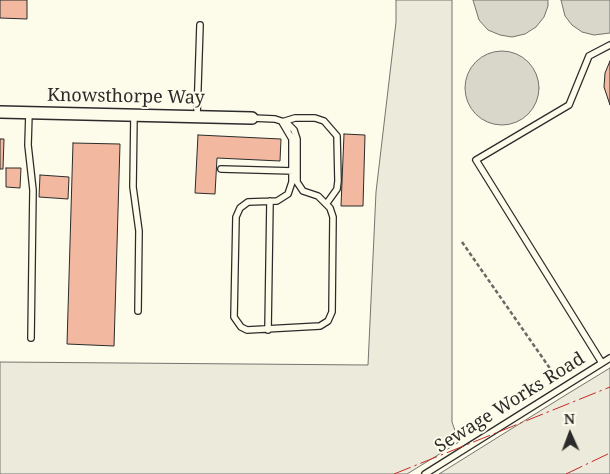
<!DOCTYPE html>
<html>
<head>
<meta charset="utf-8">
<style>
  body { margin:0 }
  #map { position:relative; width:610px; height:474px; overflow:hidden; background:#fdfbea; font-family:"Noto Serif",serif }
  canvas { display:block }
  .north { position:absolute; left:545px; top:409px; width:50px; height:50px; -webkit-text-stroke:4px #fdfbea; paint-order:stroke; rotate:358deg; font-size:14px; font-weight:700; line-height:20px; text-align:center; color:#2b2b2b }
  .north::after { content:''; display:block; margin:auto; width:18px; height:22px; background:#2b2b2b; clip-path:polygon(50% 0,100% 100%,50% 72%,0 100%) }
</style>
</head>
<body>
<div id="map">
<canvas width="610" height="474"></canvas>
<div class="north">N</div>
</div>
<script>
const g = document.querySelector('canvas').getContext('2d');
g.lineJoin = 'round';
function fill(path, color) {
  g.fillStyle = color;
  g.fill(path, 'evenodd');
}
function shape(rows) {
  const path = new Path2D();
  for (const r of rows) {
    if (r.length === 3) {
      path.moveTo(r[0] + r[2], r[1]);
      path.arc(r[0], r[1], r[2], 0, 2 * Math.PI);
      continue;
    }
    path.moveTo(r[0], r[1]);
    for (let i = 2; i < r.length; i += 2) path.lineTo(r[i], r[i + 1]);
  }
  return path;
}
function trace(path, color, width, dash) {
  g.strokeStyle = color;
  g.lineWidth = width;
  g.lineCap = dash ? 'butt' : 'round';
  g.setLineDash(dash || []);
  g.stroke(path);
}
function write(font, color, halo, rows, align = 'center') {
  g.font = font + ' "Noto Serif",serif';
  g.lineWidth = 4;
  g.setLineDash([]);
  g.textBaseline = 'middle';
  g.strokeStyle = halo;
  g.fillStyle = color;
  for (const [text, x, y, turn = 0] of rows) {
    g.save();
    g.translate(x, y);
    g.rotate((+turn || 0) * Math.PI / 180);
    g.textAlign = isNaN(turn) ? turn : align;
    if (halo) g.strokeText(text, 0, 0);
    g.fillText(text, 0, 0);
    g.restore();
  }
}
const green = shape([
  [396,0,452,0,452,422,459,442,407,474,0,474,0,362,368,365,376,192,396,22,396,0],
  [610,368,610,474,439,474,564,396,610,368]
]);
const water = shape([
  [473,0,548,0,548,6,544,17,536,27,525,34,512,37,500,35,488,30,479,20,473,0],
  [561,0,610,0,610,33,594,35,582,32,572,25,565,16,561,0],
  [502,88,37]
]);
const building = shape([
  [0,0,27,0,27,19,0,18,0,0],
  [610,61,610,105,604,87,605,73,610,61],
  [344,134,365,135,363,206,341,206,344,134],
  [198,135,281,139,280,161,217,158,215,194,195,193,198,135],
  [0,139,4,139,3,169,0,169,0,139],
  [73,143,120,144,114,346,67,344,73,143],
  [6,168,21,168,20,188,6,187,6,168],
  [40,175,69,177,68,199,39,197,40,175]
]);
const path = shape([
  [462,242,558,380]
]);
const lane = shape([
  [29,113,28,145,33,190,31,338],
  [134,115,133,187,139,231,138,311],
  [197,116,200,25],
  [252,118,275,119,287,123,294,130,297,139,297,182,303,191,318,196,330,208,333,217,332,312,328,321,320,326,247,330,241,327,234,317,236,217,240,208,248,202,277,201,288,194,292,182,292,139,282,122],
  [282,122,295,118,315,118,324,121,337,136,338,181,337,189,327,203],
  [221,169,294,171],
  [268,330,270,201],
  [602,363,476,160,569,105,589,56,610,45],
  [425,474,610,358]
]);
const street = shape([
  [0,112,252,118]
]);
const power = shape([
  [394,474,610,387],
  [566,474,610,453]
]);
const streetNames = [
  ["Knowsthorpe Way",126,97,1],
  ["Sewage Works Road",510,403,-32]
];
fill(green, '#ecebdb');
trace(green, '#74746e', 1);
fill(water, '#d8d7c9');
trace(water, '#74746e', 1);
fill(building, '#f2b8a0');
trace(building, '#2b2b2b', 1);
trace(lane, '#2b2b2b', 8);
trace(street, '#2b2b2b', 14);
trace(path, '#6a6964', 2.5, [4, 2.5]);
trace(lane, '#fdfbea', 5.5);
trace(street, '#fdfbea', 11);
trace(power, '#c62828', 1, [18, 4, 2.5, 4]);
write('18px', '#2b2b2b', '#fdfbea', streetNames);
</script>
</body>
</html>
